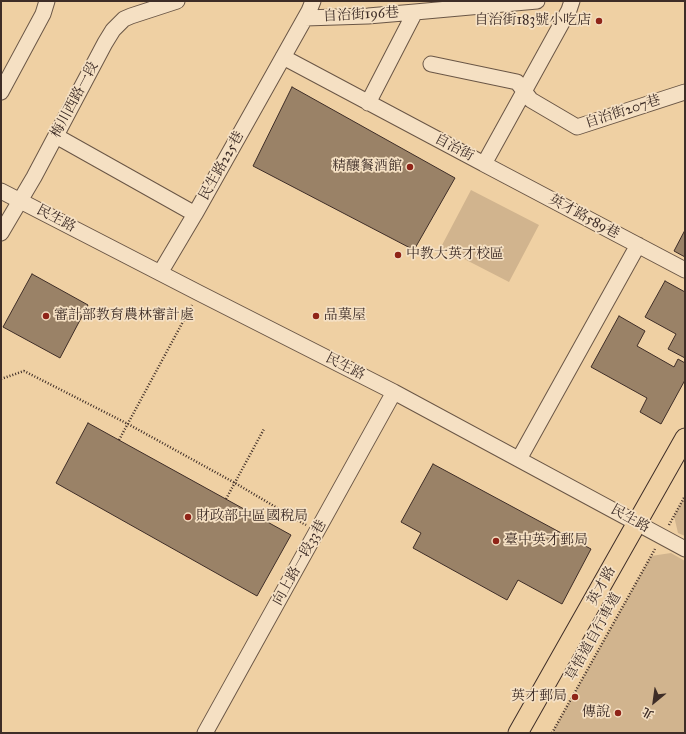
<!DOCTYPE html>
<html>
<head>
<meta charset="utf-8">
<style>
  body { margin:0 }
  #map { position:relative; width:686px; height:734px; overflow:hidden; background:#efd0a3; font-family:"IM FELL Great Primer","Noto Serif TC",serif }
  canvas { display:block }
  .frame { position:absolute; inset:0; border:2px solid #3e2d27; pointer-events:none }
  .north { position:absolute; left:634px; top:682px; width:40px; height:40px; -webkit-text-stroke:3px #f5e0c3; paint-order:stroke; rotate:209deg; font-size:11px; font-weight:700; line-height:16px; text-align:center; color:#3e2d27 }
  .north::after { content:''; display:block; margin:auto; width:14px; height:18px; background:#3e2d27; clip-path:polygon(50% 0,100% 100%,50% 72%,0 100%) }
</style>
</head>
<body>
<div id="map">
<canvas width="686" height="734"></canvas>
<div class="frame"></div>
<div class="north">北</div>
</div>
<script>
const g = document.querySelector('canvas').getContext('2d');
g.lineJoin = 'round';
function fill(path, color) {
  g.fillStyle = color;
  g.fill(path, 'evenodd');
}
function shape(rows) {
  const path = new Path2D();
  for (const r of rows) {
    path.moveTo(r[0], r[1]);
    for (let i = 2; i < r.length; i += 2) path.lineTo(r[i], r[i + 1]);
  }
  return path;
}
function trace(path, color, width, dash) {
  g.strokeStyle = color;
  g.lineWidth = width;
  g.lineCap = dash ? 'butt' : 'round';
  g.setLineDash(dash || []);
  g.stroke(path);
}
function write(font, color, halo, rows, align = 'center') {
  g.font = font + ' "IM FELL Great Primer","Noto Serif TC",serif';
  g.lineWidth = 3.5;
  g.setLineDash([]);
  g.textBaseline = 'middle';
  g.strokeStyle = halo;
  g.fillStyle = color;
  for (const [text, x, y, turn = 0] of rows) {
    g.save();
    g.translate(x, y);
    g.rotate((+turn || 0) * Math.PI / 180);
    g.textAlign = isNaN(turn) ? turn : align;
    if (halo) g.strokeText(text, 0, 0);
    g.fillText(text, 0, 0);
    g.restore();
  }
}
const green = shape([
  [471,190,539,225,509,282,441,247],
  [685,496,685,536,678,533,674,516],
  [671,553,685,561,685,733,552,733,651,556]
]);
const building = shape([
  [292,87,455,178,414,250,253,166,292,87],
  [685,230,685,257,674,251,685,230],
  [32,274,88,305,60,358,3,327,32,274],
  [665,281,685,292,685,358,668,349,676,334,645,317,665,281],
  [619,316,645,331,637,346,674,367,678,359,685,363,685,380,661,424,640,412,647,398,591,367,619,316],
  [88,423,291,535,257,596,56,483,88,423],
  [433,464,591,549,562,604,518,580,507,600,413,548,421,533,401,522,433,464]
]);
const path = shape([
  [1,379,24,371,128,424,235,483,306,525],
  [119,440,192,305],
  [226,499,264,429],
  [669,525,685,496],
  [552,733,655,549]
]);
const minor = shape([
  [305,18,368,16,415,12,537,1],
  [283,57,484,164,569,10,572,1],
  [431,64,517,82,531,100,577,127,685,92],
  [1,92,43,14,47,1],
  [368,103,415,12],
  [56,136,195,214],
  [484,164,685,270],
  [1,191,199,293,394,392,685,549],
  [1,233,34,177,105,43,113,30,124,19,131,16,177,1],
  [160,273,195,214,309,11,313,1],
  [519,459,638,245],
  [205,733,394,392]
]);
const major = shape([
  [518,733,685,438]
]);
const markers = [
  [599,21,4,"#8f2418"],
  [410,167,4,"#8f2418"],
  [398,255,4,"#8f2418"],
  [46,316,4,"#8f2418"],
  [316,316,4,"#8f2418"],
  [188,517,4,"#8f2418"],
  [496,541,4,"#8f2418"],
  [575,697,4,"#8f2418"],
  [618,713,4,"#8f2418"]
];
const streetNames = [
  ["自治街196巷",361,15,-3],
  ["梅川西路一段",75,100,-62],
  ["自治街207巷",623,112,-18],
  ["自治街",454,148,28],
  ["民生路225巷",222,166,-61],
  ["英才路589巷",584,217,28],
  ["民生路",56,219,28],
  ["民生路",345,367,27],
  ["民生路",630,519,29],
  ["向上路一段33巷",300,563,-61],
  ["英才路",602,586,-61],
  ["草悟道自行車道",594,637,-61]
];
const poiNames = [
  ["自治街183號小吃店",591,21,"right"],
  ["精釀餐酒館",402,167,"right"],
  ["中教大英才校區",406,255],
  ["審計部教育農林審計處",54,316],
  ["品菓屋",324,316],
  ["財政部中區國稅局",196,517],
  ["臺中英才郵局",504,541],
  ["英才郵局",567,697,"right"],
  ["傳說",610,713,"right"]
];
fill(green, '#d1b48e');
fill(building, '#9a8267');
trace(building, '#3e2d27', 1);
trace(minor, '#6a5646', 17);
trace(major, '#3e2d27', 21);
trace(path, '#3e2d27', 2.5, [1, 2]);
trace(minor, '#f5e0c3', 15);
trace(major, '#efd0a3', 19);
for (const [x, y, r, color] of markers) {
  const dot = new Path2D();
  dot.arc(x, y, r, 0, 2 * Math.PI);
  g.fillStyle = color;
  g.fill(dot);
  trace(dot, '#f5e0c3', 1.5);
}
write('14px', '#3e2d27', '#f5e0c3', streetNames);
write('14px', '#3e2d27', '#f5e0c3', poiNames, 'left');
</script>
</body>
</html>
